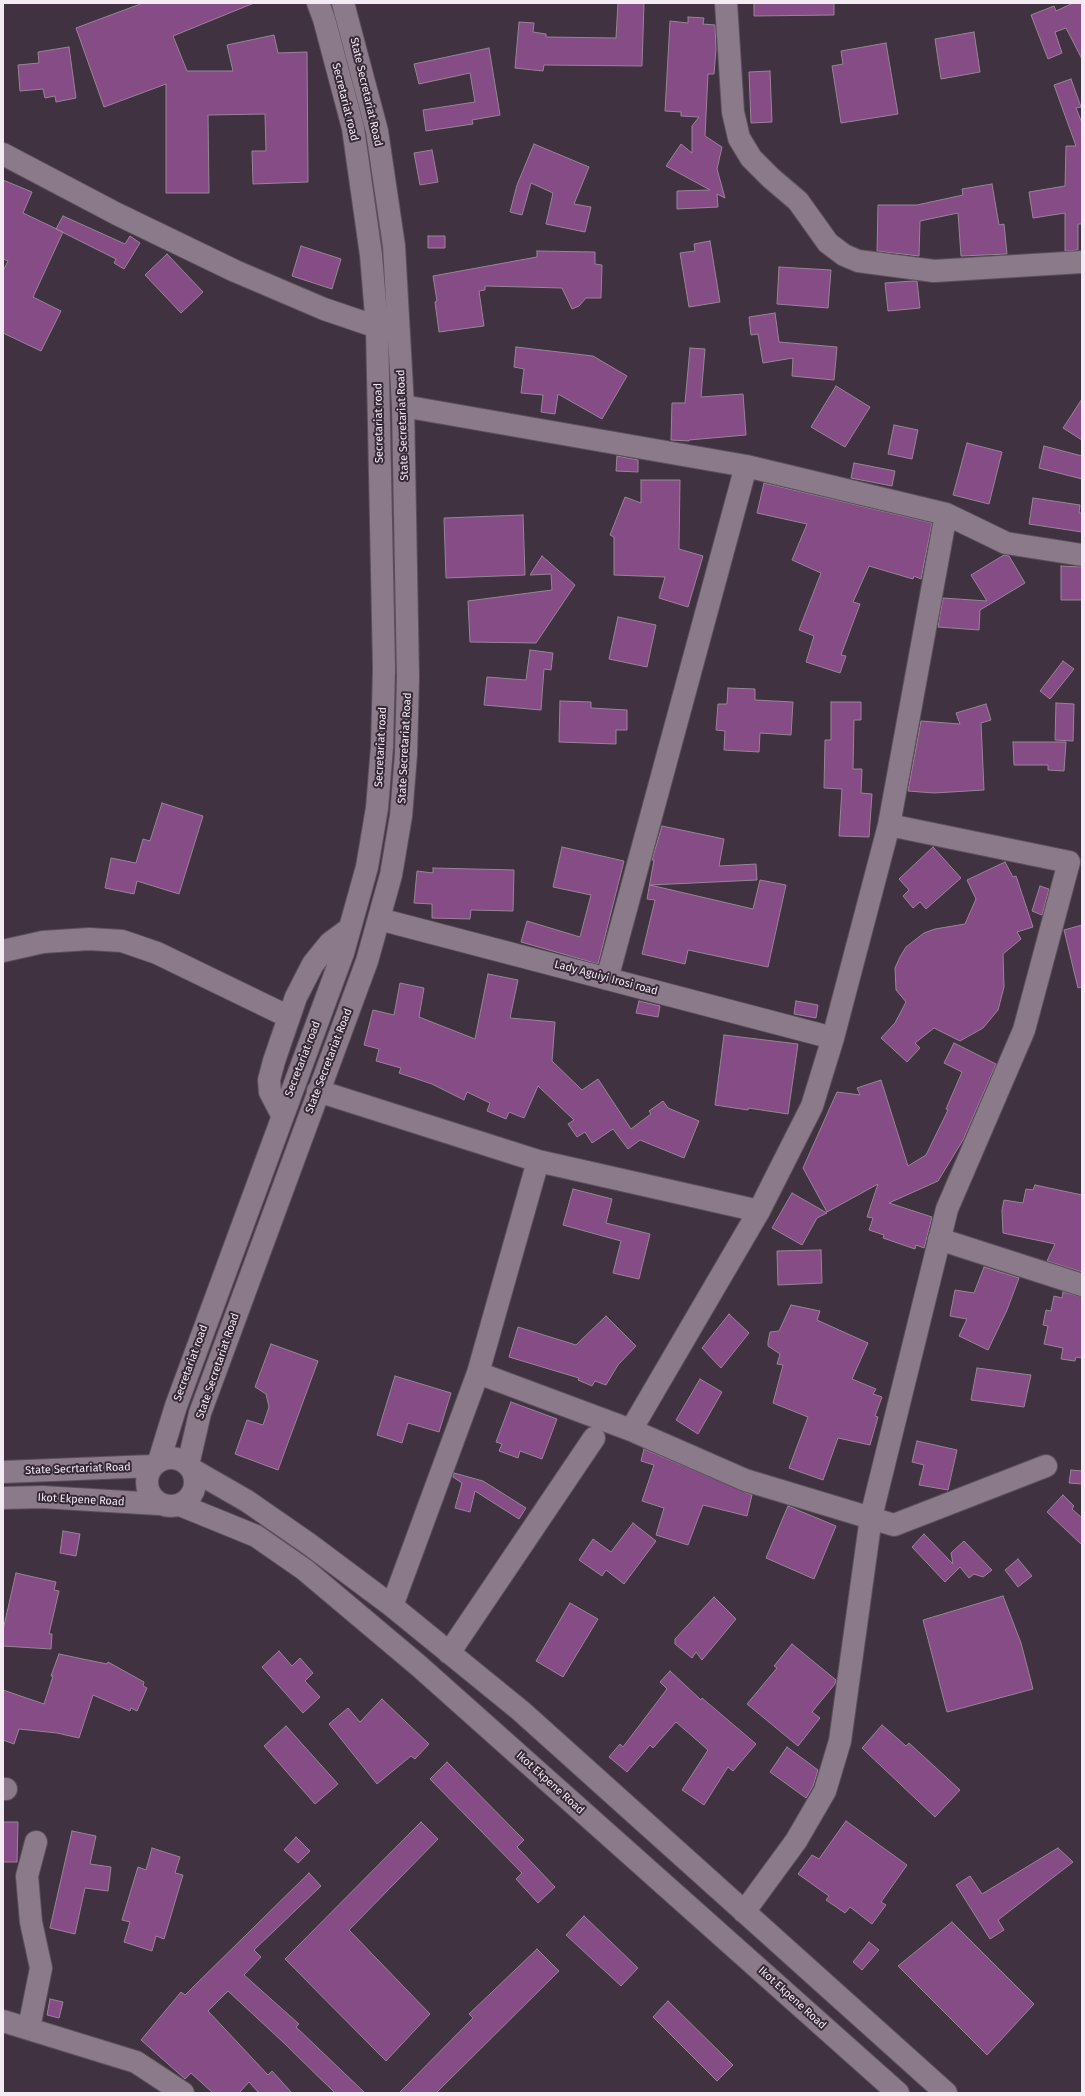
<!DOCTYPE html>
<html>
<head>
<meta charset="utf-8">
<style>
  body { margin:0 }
  #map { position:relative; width:1085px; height:2096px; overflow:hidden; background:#403240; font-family:"Fira Sans",sans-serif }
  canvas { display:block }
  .frame { position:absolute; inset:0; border:4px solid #f4eaf3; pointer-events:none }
</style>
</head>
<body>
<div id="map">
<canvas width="1085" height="2096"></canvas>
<div class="frame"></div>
</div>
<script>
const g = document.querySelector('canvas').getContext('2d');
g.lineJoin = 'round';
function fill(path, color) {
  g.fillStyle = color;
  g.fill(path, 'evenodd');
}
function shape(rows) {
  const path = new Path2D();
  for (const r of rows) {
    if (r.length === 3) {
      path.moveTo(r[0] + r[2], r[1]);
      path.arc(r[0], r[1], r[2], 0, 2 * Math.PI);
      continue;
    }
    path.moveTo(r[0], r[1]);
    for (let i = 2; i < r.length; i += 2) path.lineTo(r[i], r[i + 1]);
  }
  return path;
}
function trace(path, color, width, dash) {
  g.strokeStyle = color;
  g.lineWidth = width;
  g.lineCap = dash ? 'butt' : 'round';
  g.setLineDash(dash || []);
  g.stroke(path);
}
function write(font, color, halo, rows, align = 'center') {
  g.font = font + ' "Fira Sans",sans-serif';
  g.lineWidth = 4;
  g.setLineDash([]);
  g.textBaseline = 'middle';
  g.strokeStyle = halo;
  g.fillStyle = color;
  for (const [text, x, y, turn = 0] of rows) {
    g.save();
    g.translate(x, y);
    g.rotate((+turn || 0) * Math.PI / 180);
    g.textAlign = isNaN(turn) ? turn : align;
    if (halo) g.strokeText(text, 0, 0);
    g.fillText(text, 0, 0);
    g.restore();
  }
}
const building = shape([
  [143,3,254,3,173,36,187,71,233,71,227,45,274,35,278,53,307,52,308,182,253,184,252,151,266,151,265,114,208,115,209,193,166,193,166,84,104,107,76,28,143,3],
  [618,3,644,3,642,66,544,65,543,71,515,68,519,22,534,23,533,32,546,34,546,37,616,38,618,3],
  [754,3,834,3,834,15,754,16,754,3],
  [1073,3,1082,3,1082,59,1066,28,1055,32,1062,53,1048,59,1031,15,1054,6,1056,11,1073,3],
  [688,17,704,18,703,24,715,25,716,49,714,74,708,74,705,136,722,147,717,169,725,198,717,194,718,207,677,209,677,191,710,190,666,166,681,144,692,153,692,126,699,117,681,116,681,112,665,111,670,21,688,23,688,17],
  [974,32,980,72,941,79,935,39,974,32],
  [886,43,898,114,841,123,832,66,843,64,841,51,886,43],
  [69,47,76,98,56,102,55,96,45,98,43,89,20,91,18,65,39,63,38,52,69,47],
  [489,48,500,115,472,120,473,124,426,131,423,110,475,102,470,73,419,84,414,64,489,48],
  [770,71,772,122,751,123,749,72,770,71],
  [1071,79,1081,107,1076,108,1082,123,1082,224,1078,224,1078,250,1065,251,1065,213,1033,218,1029,192,1065,186,1066,146,1076,146,1054,85,1071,79],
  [534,144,589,167,574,204,591,207,585,232,546,224,553,193,531,183,522,215,510,212,517,185,534,144],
  [432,150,438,182,420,185,414,153,432,150],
  [3,180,32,192,23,213,63,232,33,297,61,311,41,351,3,333,3,271,8,261,3,259,3,180],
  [992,184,999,225,1004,224,1007,254,961,256,958,213,920,221,919,256,877,251,878,205,917,205,963,195,962,189,992,184],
  [63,216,125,244,130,236,140,243,124,269,114,263,116,259,56,229,63,216],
  [428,236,445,236,445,248,428,248,428,236],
  [710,241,720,302,689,307,680,253,695,251,694,244,710,241],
  [301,246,341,259,332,289,292,276,301,246],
  [537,251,595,252,595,264,602,265,601,298,586,298,579,306,572,309,562,288,485,286,485,290,479,291,484,326,439,332,435,302,437,301,433,276,537,257,537,251],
  [167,254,203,292,181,313,145,275,167,254],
  [779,267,831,270,828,308,777,304,779,267],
  [913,281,917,281,920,308,888,311,885,283,913,281],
  [775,313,779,342,837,347,834,380,792,376,793,358,763,363,758,334,751,335,749,317,775,313],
  [516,347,593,356,627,376,602,419,558,394,555,414,541,412,543,395,521,393,524,369,514,367,516,347],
  [690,348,705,349,701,397,743,394,746,435,689,440,689,441,671,440,672,403,685,403,690,348],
  [836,386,870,407,845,447,811,427,836,386],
  [1082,399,1082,440,1063,428,1082,399],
  [894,425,918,430,912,459,888,454,894,425],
  [967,443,1002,452,989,504,953,495,967,443],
  [1044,446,1082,456,1082,479,1039,468,1044,446],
  [617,456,638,460,638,472,616,471,617,456],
  [854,463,895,471,892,486,851,478,854,463],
  [641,480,680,480,679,549,703,556,688,607,659,598,665,577,614,575,614,537,610,535,625,497,641,503,641,480],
  [764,483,932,523,921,579,914,576,913,579,869,566,853,602,860,604,841,655,846,656,840,673,806,662,814,636,799,630,821,573,792,560,807,524,757,513,764,483],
  [1033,498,1080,505,1079,513,1082,513,1082,532,1029,524,1033,498],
  [523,515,525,575,446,578,444,518,523,515],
  [1004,555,1009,556,1025,583,980,610,979,630,938,627,943,598,987,601,971,575,1004,555],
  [542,556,575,585,536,643,470,642,468,601,552,590,551,574,530,575,542,556],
  [1061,566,1082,567,1082,600,1061,600,1061,566],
  [618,617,656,625,647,667,609,659,618,617],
  [530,650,553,653,551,670,544,669,541,710,484,705,487,677,526,680,530,650],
  [1063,661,1074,669,1050,699,1040,691,1063,661],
  [728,688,755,689,755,700,793,702,791,735,760,733,759,752,724,750,725,731,716,730,718,704,727,704,728,688],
  [560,701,591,702,591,708,627,710,627,730,616,730,616,744,559,742,560,701],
  [831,702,861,702,861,720,854,720,853,769,862,769,861,793,872,794,869,837,839,836,842,789,824,788,825,740,831,740,831,702],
  [1056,703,1074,704,1073,741,1055,740,1056,703],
  [986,704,991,720,981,723,984,790,934,793,908,791,921,721,960,724,956,713,986,704],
  [1013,742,1066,742,1064,771,1048,770,1048,765,1014,765,1013,742],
  [162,803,203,816,179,894,137,881,134,894,105,888,111,858,136,863,143,839,150,841,162,803],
  [662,826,724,839,719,866,756,864,757,880,650,885,753,909,760,880,786,885,768,967,688,950,685,964,642,954,655,900,647,899,654,860,652,860,662,826],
  [562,847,624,861,598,964,521,942,527,921,580,937,591,895,553,887,562,847],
  [933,847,961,878,926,909,920,902,913,908,903,896,909,890,899,879,933,847],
  [1005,862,1013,877,1016,876,1033,927,1017,932,1021,939,1003,954,1004,987,998,1010,983,1028,960,1041,934,1028,915,1043,920,1048,907,1062,881,1038,895,1023,906,1002,896,990,895,968,900,957,906,947,924,933,935,929,965,924,976,899,967,880,1005,862],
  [433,868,514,870,513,911,471,910,470,919,432,918,432,904,414,903,417,871,433,873,433,868],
  [1040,886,1049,889,1042,915,1032,911,1040,886],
  [1082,925,1082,987,1078,988,1064,930,1082,925],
  [488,974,518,980,510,1018,555,1022,552,1061,582,1090,598,1079,631,1129,651,1114,649,1111,663,1101,668,1108,699,1121,684,1158,640,1140,628,1149,613,1129,592,1143,585,1132,577,1137,568,1124,574,1120,538,1086,524,1118,509,1112,506,1119,487,1111,490,1103,467,1092,464,1100,432,1084,399,1073,401,1068,376,1061,379,1049,364,1045,373,1010,394,1015,400,983,424,988,419,1017,475,1039,488,974],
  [639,1001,660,1006,658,1017,636,1013,639,1001],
  [796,1001,818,1005,816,1018,794,1014,796,1001],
  [724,1035,798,1044,788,1114,748,1108,748,1110,715,1105,724,1035],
  [954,1043,996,1064,963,1140,938,1181,889,1203,932,1217,924,1248,916,1245,915,1249,883,1238,884,1235,869,1230,873,1218,867,1217,878,1184,827,1212,803,1168,837,1092,860,1095,857,1088,881,1080,908,1166,926,1155,948,1110,946,1109,962,1072,944,1063,954,1043],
  [1035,1185,1082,1195,1082,1272,1047,1261,1055,1244,1003,1233,1002,1210,1004,1200,1023,1203,1026,1189,1033,1190,1035,1185],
  [573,1189,612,1199,606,1223,650,1234,639,1279,613,1273,621,1241,563,1225,573,1189],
  [792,1193,827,1213,817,1218,802,1245,772,1228,792,1193],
  [821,1250,822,1283,778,1285,777,1251,821,1250],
  [984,1267,1019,1278,1007,1310,988,1350,959,1336,967,1319,950,1316,955,1290,974,1293,984,1267],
  [1063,1292,1082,1297,1082,1358,1076,1357,1075,1361,1061,1359,1063,1348,1044,1344,1048,1326,1043,1325,1046,1310,1051,1311,1054,1296,1062,1298,1063,1292],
  [791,1305,820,1311,817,1320,868,1343,852,1379,876,1389,873,1394,882,1397,875,1416,878,1417,870,1445,838,1438,823,1480,789,1468,808,1417,773,1403,783,1365,777,1364,780,1354,768,1346,768,1342,770,1332,779,1331,791,1305],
  [729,1314,749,1333,721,1368,702,1348,729,1314],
  [606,1316,636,1346,618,1365,606,1385,595,1381,592,1386,578,1380,579,1378,509,1357,518,1327,576,1345,606,1316],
  [271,1344,318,1361,278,1470,235,1454,247,1420,263,1425,269,1407,266,1394,255,1387,271,1344],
  [977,1368,1031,1375,1024,1407,971,1400,977,1368],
  [395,1376,451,1393,439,1432,408,1423,402,1443,377,1435,395,1376],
  [700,1379,722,1392,698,1434,676,1420,700,1379],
  [511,1402,557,1419,542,1459,520,1451,518,1458,499,1451,502,1444,496,1442,511,1402],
  [917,1441,957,1450,948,1490,919,1485,924,1465,912,1462,917,1441],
  [644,1449,752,1495,747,1516,703,1505,688,1545,656,1535,664,1508,642,1501,654,1465,641,1461,644,1449],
  [1071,1470,1082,1471,1082,1484,1069,1483,1071,1470],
  [454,1473,483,1481,526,1508,519,1519,475,1491,470,1512,455,1508,462,1483,453,1477,454,1473],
  [1063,1495,1074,1506,1072,1509,1082,1518,1082,1545,1047,1512,1063,1495],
  [788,1506,836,1526,814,1579,766,1558,788,1506],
  [633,1523,656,1541,624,1584,606,1570,602,1576,579,1560,593,1539,611,1552,633,1523],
  [63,1531,80,1534,76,1556,60,1553,63,1531],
  [924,1534,953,1564,951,1553,964,1541,992,1570,983,1577,974,1574,969,1578,960,1567,945,1582,912,1547,924,1534],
  [1018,1559,1032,1576,1018,1587,1005,1570,1018,1559],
  [16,1573,56,1582,54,1590,59,1591,49,1634,52,1634,51,1649,3,1646,3,1630,16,1573],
  [1003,1596,1021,1643,1033,1689,947,1712,923,1620,1003,1596],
  [714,1597,736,1619,702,1660,696,1652,692,1658,675,1644,675,1639,714,1597],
  [570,1603,598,1619,563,1677,536,1661,570,1603],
  [792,1644,836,1680,835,1684,812,1712,820,1718,798,1746,747,1704,777,1668,774,1666,792,1644],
  [279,1651,292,1666,300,1658,313,1673,305,1681,320,1697,303,1713,262,1667,279,1651],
  [59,1654,107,1664,108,1662,144,1682,143,1686,147,1688,137,1711,131,1708,130,1711,93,1695,79,1738,57,1733,19,1729,14,1744,3,1740,3,1690,44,1704,53,1676,51,1676,59,1654],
  [670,1671,701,1700,702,1698,756,1744,733,1771,728,1767,704,1805,682,1790,708,1750,676,1722,653,1748,650,1745,627,1772,609,1757,620,1744,623,1747,667,1689,660,1682,670,1671],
  [382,1699,429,1744,415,1759,411,1756,377,1784,329,1724,348,1708,360,1722,382,1699],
  [882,1725,906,1746,909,1743,960,1790,935,1817,862,1748,882,1725],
  [286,1726,338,1784,315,1804,264,1746,286,1726],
  [787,1747,818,1770,813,1786,806,1798,770,1772,787,1747],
  [447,1762,524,1840,517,1847,555,1887,538,1903,516,1879,522,1873,430,1779,447,1762],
  [846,1821,907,1865,881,1902,886,1905,872,1924,850,1907,845,1913,826,1900,829,1896,798,1874,812,1855,819,1859,846,1821],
  [3,1822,18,1822,17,1862,3,1862,3,1822],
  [421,1822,438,1839,349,1930,430,2014,386,2061,285,1959,421,1822],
  [72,1831,96,1836,90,1864,111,1867,108,1891,85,1888,75,1934,50,1928,72,1831],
  [296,1837,310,1851,298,1863,284,1850,296,1837],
  [152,1848,180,1857,175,1873,183,1875,164,1939,156,1936,152,1951,124,1942,130,1922,122,1920,138,1867,146,1870,152,1848],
  [1058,1848,1073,1862,998,1920,1004,1930,990,1939,956,1885,970,1876,982,1894,1058,1848],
  [309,1873,321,1886,254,1950,261,1957,244,1975,299,2024,296,2027,365,2093,335,2093,284,2043,228,1991,208,2011,268,2075,272,2071,292,2093,259,2093,249,2082,239,2093,213,2093,191,2073,185,2079,141,2040,181,1992,185,1995,309,1873],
  [584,1916,638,1968,621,1986,566,1935,584,1916],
  [952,1922,1034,2004,987,2055,898,1966,952,1922],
  [869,1942,879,1950,862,1970,853,1962,869,1942],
  [537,1949,559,1971,436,2093,399,2093,473,2018,469,2014,537,1949],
  [50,1999,63,2002,59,2018,47,2015,50,1999],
  [668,2001,733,2065,717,2081,653,2017,668,2001]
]);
const minor = shape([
  [726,3,733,112,739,138,751,158,771,178,798,201,828,243,844,255,858,261,934,271,1082,262],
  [3,154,117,214,235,271,324,309,377,327],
  [403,406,746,466,946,514,889,825,833,1038,812,1106,759,1211,631,1430],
  [946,514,1006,543,1082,555],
  [379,919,833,1038],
  [3,951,43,942,89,939,122,941,157,953,289,1017],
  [607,979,746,466],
  [318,1091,538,1161,759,1211],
  [282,1115,270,1092,269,1080,274,1061,296,997,313,964,330,943,349,929],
  [538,1161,478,1373,631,1430,745,1480,894,1525,1046,1466],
  [939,1239,1082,1285],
  [171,1482,24],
  [159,1461,176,1406,343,953,367,867,377,808,382,747,384,669,377,327,371,255,353,128,324,19,318,3],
  [188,1465,200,1413,367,961,391,875,401,816,406,754,408,677,403,406,394,246,377,131,343,3],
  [193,1470,247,1501,309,1544,392,1606,521,1711,946,2093],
  [3,1472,152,1466],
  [3,1498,42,1497,159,1504],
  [180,1505,256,1536,305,1570,419,1666,898,2093],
  [392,1606,478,1373],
  [449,1653,594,1438],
  [3,1789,6,1789],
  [744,1912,796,1841,825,1791,840,1741,871,1517,947,1209,1024,1030,1069,862,889,825],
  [3,2021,136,2062,183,2093],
  [29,2028,41,1968,31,1922,27,1876,36,1842]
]);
const streetNames = [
  ["State Secretariat Road",366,92,77],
  ["Secretariat road",345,102,76],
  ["Secretariat road",379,423,-91],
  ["State Secretariat Road",403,425,-92],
  ["Secretariat road",381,747,-87],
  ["State Secretariat Road",405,748,-87],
  ["Lady Aguiyi Irosi road",606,978,15],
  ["Secretariat road",303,1059,-69],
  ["State Secretariat Road",329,1061,-69],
  ["Secretariat road",191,1363,-70],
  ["State Secretariat Road",218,1366,-71],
  ["State Secrtariat Road",78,1469,-2],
  ["Ikot Ekpene Road",81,1500,3],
  ["Ikot Ekpene Road",550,1783,42],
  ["Ikot Ekpene Road",792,1998,42]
];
fill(building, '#864c86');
trace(building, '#978596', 1);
trace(minor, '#5c4f5c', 24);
trace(minor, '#8b7a8a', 22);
write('11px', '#f4eaf3', '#362836', streetNames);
</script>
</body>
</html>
